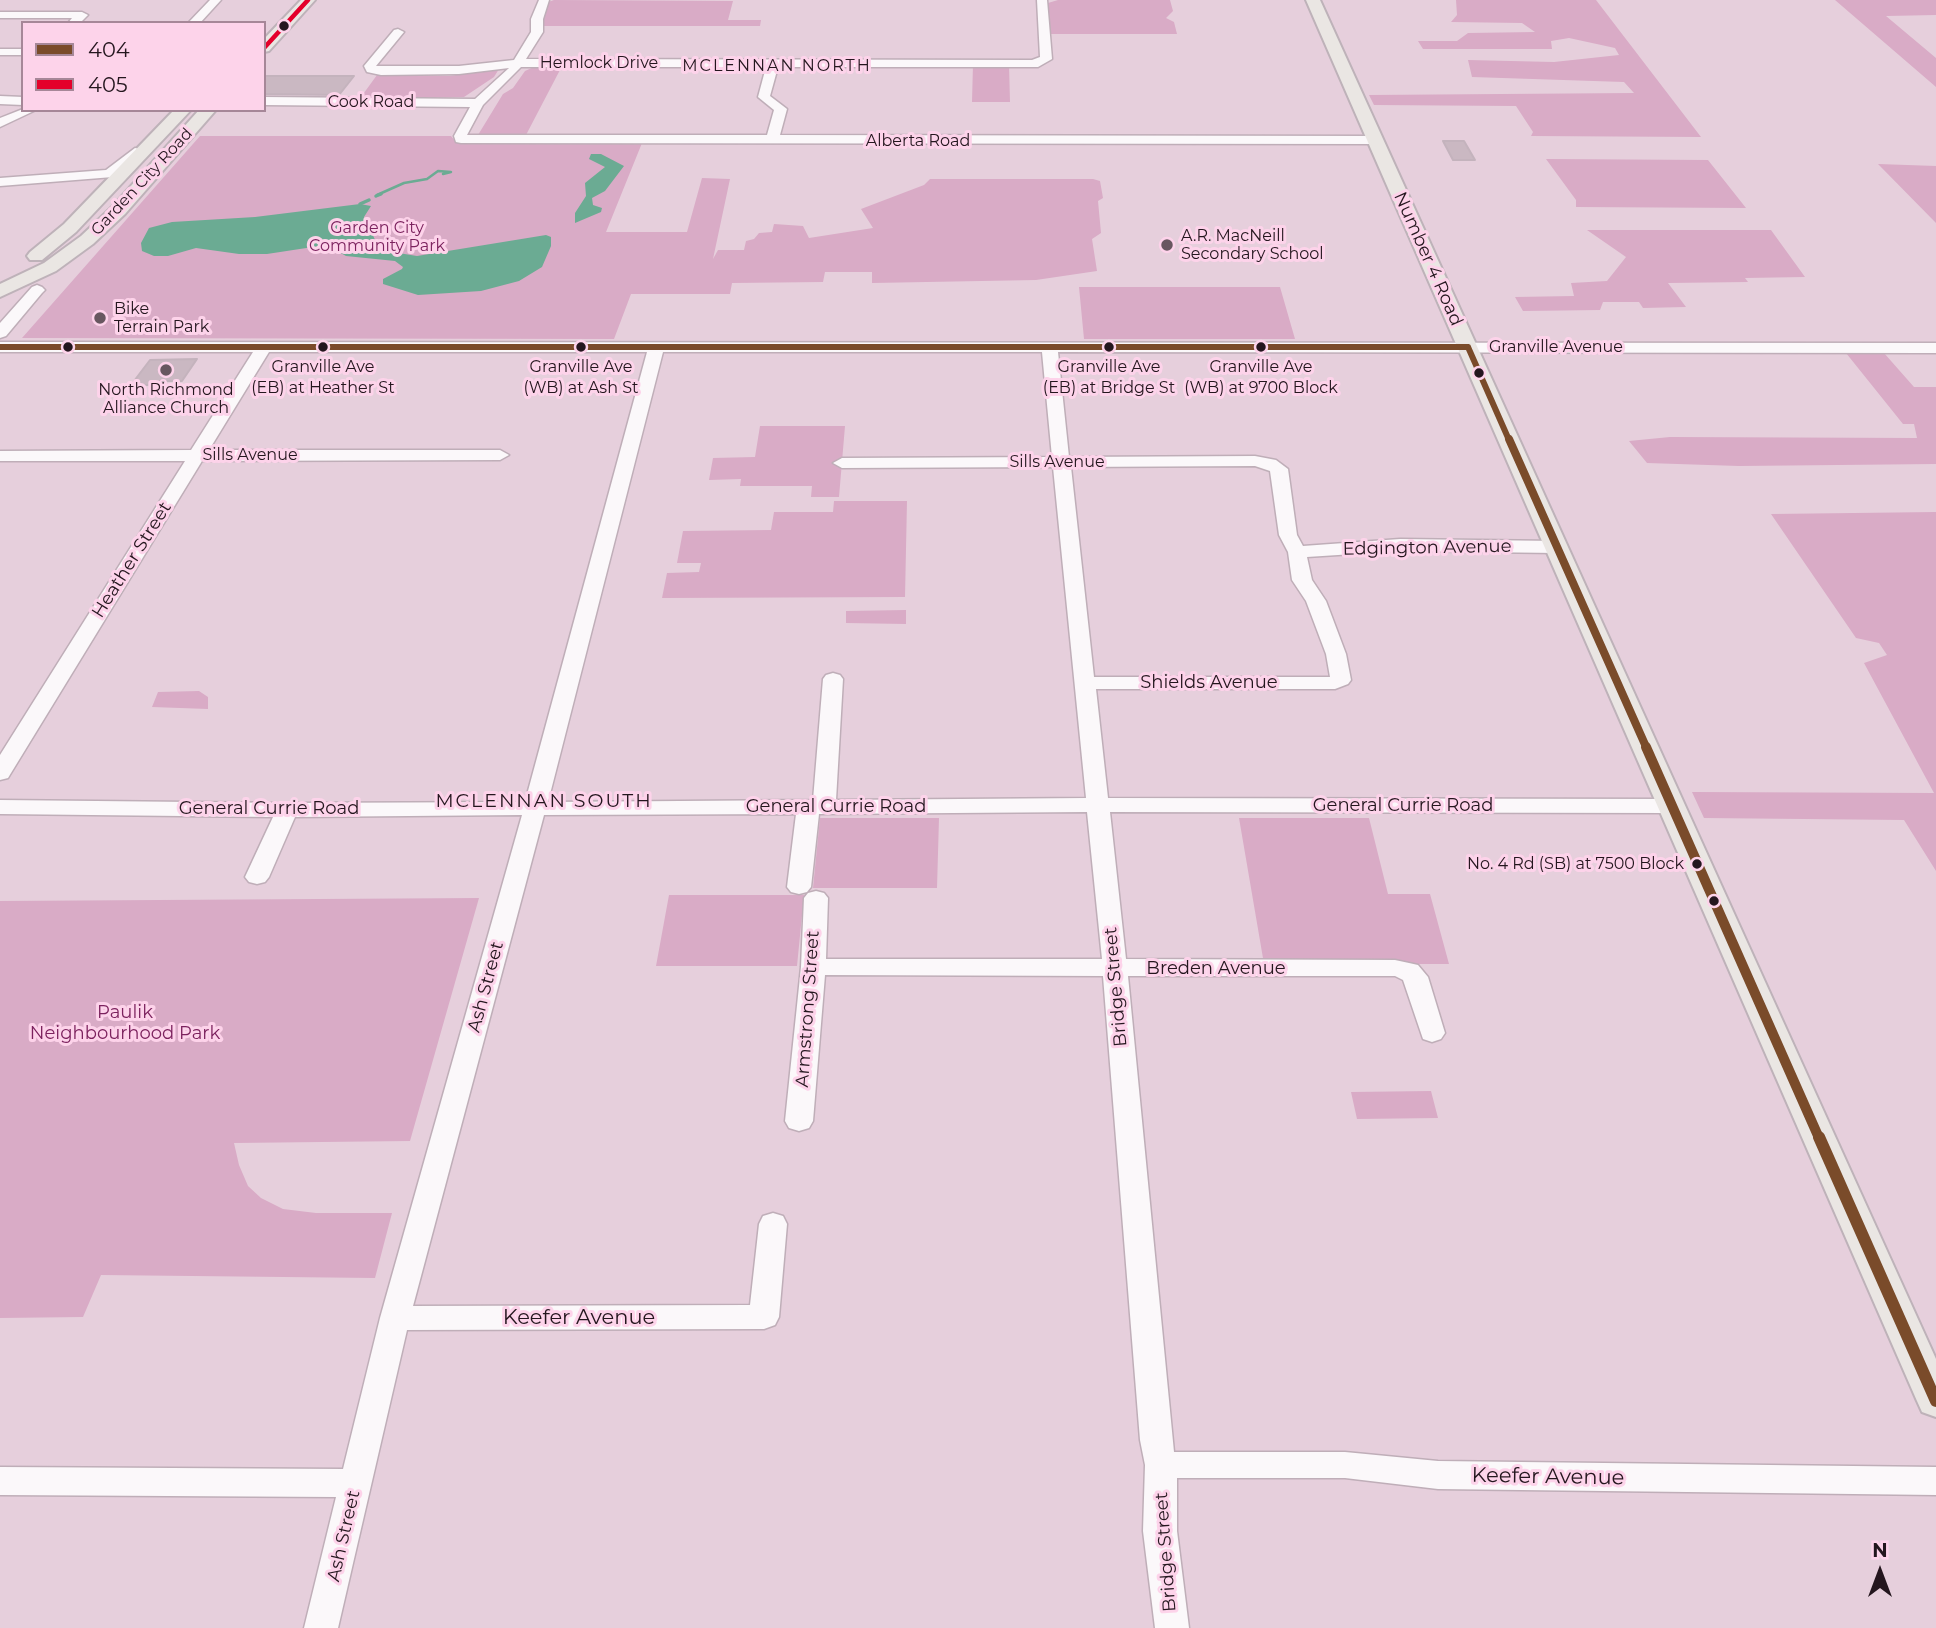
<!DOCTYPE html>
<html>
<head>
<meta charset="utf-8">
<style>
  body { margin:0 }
  #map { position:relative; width:1936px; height:1628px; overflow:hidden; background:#e6cfdc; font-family:Montserrat,sans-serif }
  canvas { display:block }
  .legend { position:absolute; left:21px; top:21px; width:245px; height:91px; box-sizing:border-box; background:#fdd3ea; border:2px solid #a68798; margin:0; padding:9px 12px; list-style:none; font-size:21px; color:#24161e }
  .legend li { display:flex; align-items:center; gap:14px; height:35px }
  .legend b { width:35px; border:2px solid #a68798 }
  .north { position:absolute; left:1845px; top:1537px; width:70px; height:70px; -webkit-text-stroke:5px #fdd3ea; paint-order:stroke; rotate:0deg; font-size:19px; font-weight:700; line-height:28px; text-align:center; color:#24161e }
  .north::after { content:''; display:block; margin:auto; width:24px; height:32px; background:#24161e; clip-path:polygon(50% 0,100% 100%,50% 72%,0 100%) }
</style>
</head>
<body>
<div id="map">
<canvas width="1936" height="1628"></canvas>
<ul class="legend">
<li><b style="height:9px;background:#7a4b2a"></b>404</li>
<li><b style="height:9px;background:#e4002b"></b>405</li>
</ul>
<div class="north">N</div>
</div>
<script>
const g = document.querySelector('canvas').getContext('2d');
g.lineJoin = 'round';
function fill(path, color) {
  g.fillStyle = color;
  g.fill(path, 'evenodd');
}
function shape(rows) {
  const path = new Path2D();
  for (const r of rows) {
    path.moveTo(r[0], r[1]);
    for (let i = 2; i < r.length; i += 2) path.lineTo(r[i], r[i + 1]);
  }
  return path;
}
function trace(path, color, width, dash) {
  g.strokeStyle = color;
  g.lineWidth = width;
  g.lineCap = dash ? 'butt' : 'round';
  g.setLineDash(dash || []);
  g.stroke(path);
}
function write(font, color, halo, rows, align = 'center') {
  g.font = font + ' Montserrat,sans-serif';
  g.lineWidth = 6;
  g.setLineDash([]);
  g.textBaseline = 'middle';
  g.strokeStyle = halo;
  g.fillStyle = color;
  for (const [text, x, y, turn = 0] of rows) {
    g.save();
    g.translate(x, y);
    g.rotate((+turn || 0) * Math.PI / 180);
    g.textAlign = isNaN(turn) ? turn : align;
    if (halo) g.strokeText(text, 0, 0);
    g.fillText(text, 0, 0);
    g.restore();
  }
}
const green = shape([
  [554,0,733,1,728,20,761,20,760,26,542,26,545,3],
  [1058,0,1170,0,1173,11,1166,18,1174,22,1177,34,1048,34,1048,3],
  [1456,0,1596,0,1701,137,1531,136,1533,132,1516,106,1374,105,1369,95,1634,93,1624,82,1472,77,1468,60,1554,62,1619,55,1615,48,1569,38,1551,41,1552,49,1423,49,1418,41,1457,41,1468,33,1535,32,1522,23,1451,22,1457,15],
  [1835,0,1936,0,1936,15,1886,16,1936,58,1936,87],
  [973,64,1009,64,1010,102,972,102],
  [536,66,561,68,526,135,478,135,503,94,513,88,525,71],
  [499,69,494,77,464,97,364,99,365,97,361,97,377,75,449,76],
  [200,136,451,136,456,142,463,143,642,143,606,232,687,232,702,178,730,179,713,259,718,250,744,250,746,241,754,239,759,233,772,232,774,224,803,226,809,238,873,228,861,209,924,185,930,179,1093,179,1100,181,1103,198,1098,201,1101,233,1092,239,1097,271,1036,280,872,283,872,272,825,272,823,282,732,283,730,294,631,294,614,339,22,338],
  [1546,159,1708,160,1746,208,1576,207,1576,200],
  [1878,164,1936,166,1936,223],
  [1587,230,1771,230,1805,277,1745,278,1748,282,1668,283,1686,307,1643,308,1639,302,1603,302,1600,310,1523,311,1515,297,1574,296,1571,283,1607,281,1626,257],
  [1079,287,1280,287,1295,339,1084,339],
  [1846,353,1884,353,1914,387,1936,387,1936,464,1739,466,1647,463,1629,441,1670,437,1917,438,1914,424,1903,424],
  [760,426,845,426,839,497,811,497,812,486,740,486,741,479,709,480,713,458,755,457],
  [834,501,907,501,905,597,662,598,667,573,699,572,701,563,677,563,683,531,771,530,774,512,833,512],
  [1936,512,1936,871,1904,820,1704,818,1692,792,1934,793,1864,663,1887,655,1879,643,1856,638,1771,514],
  [906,610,906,624,846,623,846,611],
  [199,691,208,697,208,709,152,707,158,692],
  [820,818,939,818,937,888,813,888],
  [1239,818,1369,818,1388,894,1430,894,1449,964,1264,964],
  [669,895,804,895,797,966,656,966],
  [479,898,410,1141,234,1143,239,1165,248,1186,261,1198,283,1209,316,1213,392,1213,375,1278,101,1275,83,1317,0,1318,0,901],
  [1431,1091,1438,1118,1357,1119,1351,1092]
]);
const water = shape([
  [591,154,601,154,624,166,605,191,592,198,593,205,602,208,601,212,575,223,575,213,586,196,585,183,605,167,589,159],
  [360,204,371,206,364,217,380,250,417,256,546,235,551,237,551,246,542,267,519,281,481,291,418,295,383,284,383,279,402,269,403,267,395,261,346,256,326,245,267,254,239,254,196,248,168,256,154,256,142,251,141,243,149,228,172,222,255,217]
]);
const streamFar1 = shape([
  [377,195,404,183,427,179,438,171,451,172,443,174]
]);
const stream = shape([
  [376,196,381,194],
  [360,204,369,200]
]);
const building = shape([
  [264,76,354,76,339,95,264,94,264,76],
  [1443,141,1464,141,1475,160,1453,160,1443,141],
  [197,359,182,381,152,381,149,385,131,385,150,360,197,359]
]);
const minor = shape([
  [210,0,221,0,200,23,188,23,210,0],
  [539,0,549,0,543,19,543,32,526,59,1032,60,1040,57,1037,0,1047,0,1052,59,1038,67,778,67,770,96,787,109,780,135,1376,136,1382,140,1376,144,461,143,456,142,454,136,470,107,264,105,264,97,475,99,509,68,459,74,381,75,367,72,364,66,394,30,398,29,404,32,376,66,459,66,514,60,531,32,531,19,539,0],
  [521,67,766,67,758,97,774,110,767,135,467,135,483,105,521,67],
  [0,12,82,12,88,15,80,23,68,23,72,18,0,18,0,12],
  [0,49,23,49,23,55,0,55,0,49],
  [0,96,23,97,23,105,0,104,0,96],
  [23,109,36,110,0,127,0,118,23,109],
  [135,148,140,149,140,155,121,174,113,177,0,186,0,178,106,170,135,148],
  [37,285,42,287,45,290,42,293,6,336,0,338,0,323,32,287,37,285],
  [0,342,1936,343,1936,353,1058,352,1069,457,1255,456,1276,460,1288,469,1297,535,1303,546,1400,539,1557,541,1566,547,1557,553,1400,551,1307,557,1312,580,1326,601,1346,654,1351,680,1348,684,1335,689,1096,689,1108,798,1672,799,1680,801,1683,806,1680,811,1672,813,1110,812,1126,959,1395,960,1409,963,1418,965,1428,977,1445,1033,1441,1039,1432,1042,1423,1039,1403,980,1395,976,1128,976,1174,1452,1345,1452,1438,1461,1936,1467,1936,1495,1438,1489,1345,1478,1177,1478,1177,1531,1189,1628,1155,1628,1143,1531,1145,1465,1140,1440,1103,976,825,975,813,1121,809,1128,799,1131,789,1128,785,1121,801,967,804,898,808,893,816,891,824,893,828,898,826,959,1102,959,1087,812,819,814,811,887,807,892,799,894,791,892,787,887,796,814,544,815,413,1306,750,1305,759,1224,763,1216,773,1213,783,1216,787,1224,779,1317,775,1325,764,1329,407,1330,338,1628,304,1628,336,1497,0,1495,0,1467,343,1469,380,1318,522,815,295,817,269,877,265,882,257,884,249,882,245,877,273,817,0,814,0,800,287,803,525,802,647,352,269,352,209,450,500,450,509,455,500,460,202,461,11,773,8,778,0,780,0,755,185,461,0,461,0,451,191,450,253,352,0,352,0,342],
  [663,352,1042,352,1052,457,842,458,833,463,842,468,1053,467,1086,798,836,800,843,679,840,675,833,673,826,675,823,679,813,800,548,802,663,352],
  [1255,466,1270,471,1279,535,1288,552,1292,580,1306,601,1326,654,1330,677,1094,677,1071,467,1255,466]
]);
const major = shape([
  [301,0,315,0,269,51,264,52,264,39,301,0],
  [1306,0,1320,0,1936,1359,1936,1417,1922,1412,1917,1401,1306,0],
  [174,110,191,110,76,232,42,260,30,260,27,256,30,252,64,224,174,110],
  [199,110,216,110,125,214,93,244,56,271,0,297,0,284,44,263,81,236,113,206,199,110]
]);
const bus1Far3 = shape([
  [0,347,1468,347],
  [1468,347,1509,440]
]);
const bus1Far2 = shape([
  [1509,439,1647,749]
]);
const bus1Far1 = shape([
  [1646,747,1819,1138]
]);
const bus1 = shape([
  [1819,1137,1936,1401]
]);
const bus2 = shape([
  [264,48,308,0]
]);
const markers = [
  [284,26,6,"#24161e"],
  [1167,245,7,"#685760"],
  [100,318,7,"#685760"],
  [68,347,6,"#24161e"],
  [323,347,6,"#24161e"],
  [581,347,6,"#24161e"],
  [1109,347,6,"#24161e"],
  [1261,347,6,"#24161e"],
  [166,370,7,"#685760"],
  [1479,373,6,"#24161e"],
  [1697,864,6,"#24161e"],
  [1714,901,6,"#24161e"]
];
const farStreetnames = [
  ["Hemlock Drive",599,63],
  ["Cook Road",371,102],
  ["Alberta Road",918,141],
  ["Garden City Road",142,182,-47],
  ["Granville Avenue",1556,347],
  ["Sills Avenue",250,455],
  ["Sills Avenue",1057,462]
];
const farNeighbourhoodnames = [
  ["MCLENNAN NORTH",777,66]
];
const farParknames = [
  ["Garden City",377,228],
  ["Community Park",377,246]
];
const farPoinames = [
  ["A.R. MacNeill",1181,236],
  ["Secondary School",1181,254],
  ["Bike",114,309],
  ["Terrain Park",114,327],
  ["North Richmond",166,390,"center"],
  ["Alliance Church",166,408,"center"]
];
const busNames = [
  ["Granville Ave",323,367],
  ["(EB) at Heather St",323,388],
  ["Granville Ave",581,367],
  ["(WB) at Ash St",581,388],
  ["Granville Ave",1109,367],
  ["(EB) at Bridge St",1109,388],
  ["Granville Ave",1261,367],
  ["(WB) at 9700 Block",1261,388],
  ["No. 4 Rd (SB) at 7500 Block",1684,864,"right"]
];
const streetNames = [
  ["Number 4 Road",1428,259,66],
  ["Edgington Avenue",1427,548,-1],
  ["Heather Street",132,560,-58],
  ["Shields Avenue",1209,683],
  ["General Currie Road",1403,806],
  ["General Currie Road",836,807],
  ["General Currie Road",269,809],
  ["Breden Avenue",1216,969],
  ["Ash Street",486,987,-75],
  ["Bridge Street",1116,987,-95],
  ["Armstrong Street",808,1009,-86],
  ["Ash Street",344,1536,-77],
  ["Bridge Street",1166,1552,-94]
];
const parkNames = [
  ["Paulik",125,1013],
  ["Neighbourhood Park",125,1034]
];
const neighbourhoodNames = [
  ["MCLENNAN SOUTH",544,801]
];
const nearStreetnames = [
  ["Keefer Avenue",579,1318],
  ["Keefer Avenue",1548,1477,1]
];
fill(green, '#d9abc6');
fill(water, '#6bab93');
trace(streamFar1, '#6bab93', 2.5);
trace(stream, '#6bab93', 3.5);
fill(building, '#cab8c2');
trace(building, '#c4b3bd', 2);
trace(minor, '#bfaeb8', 3);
trace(major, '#beb2b9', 4);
fill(minor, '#fbf8fa');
fill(major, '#eae6e3');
trace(bus1Far3, '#7a4b2a', 6);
trace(bus1Far2, '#7a4b2a', 8);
trace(bus1Far1, '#7a4b2a', 10);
trace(bus1, '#7a4b2a', 12);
trace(bus2, '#e4002b', 4.5);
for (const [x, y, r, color] of markers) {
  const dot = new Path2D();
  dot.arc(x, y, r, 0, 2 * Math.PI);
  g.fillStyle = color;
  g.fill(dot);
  trace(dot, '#fdd3ea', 2.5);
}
write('16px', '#24161e', '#fdd3ea', farStreetnames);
g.letterSpacing = '2px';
write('16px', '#24161e', '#fdd3ea', farNeighbourhoodnames);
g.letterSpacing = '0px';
write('16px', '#7c225e', '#fdd3ea', farParknames);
write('16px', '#24161e', '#fdd3ea', farPoinames, 'left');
write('16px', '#24161e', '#fdd3ea', busNames);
write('18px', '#24161e', '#fdd3ea', streetNames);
write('18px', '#7c225e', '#fdd3ea', parkNames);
g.letterSpacing = '2px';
write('19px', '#24161e', '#fdd3ea', neighbourhoodNames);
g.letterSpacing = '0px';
write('21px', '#24161e', '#fdd3ea', nearStreetnames);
</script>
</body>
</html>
